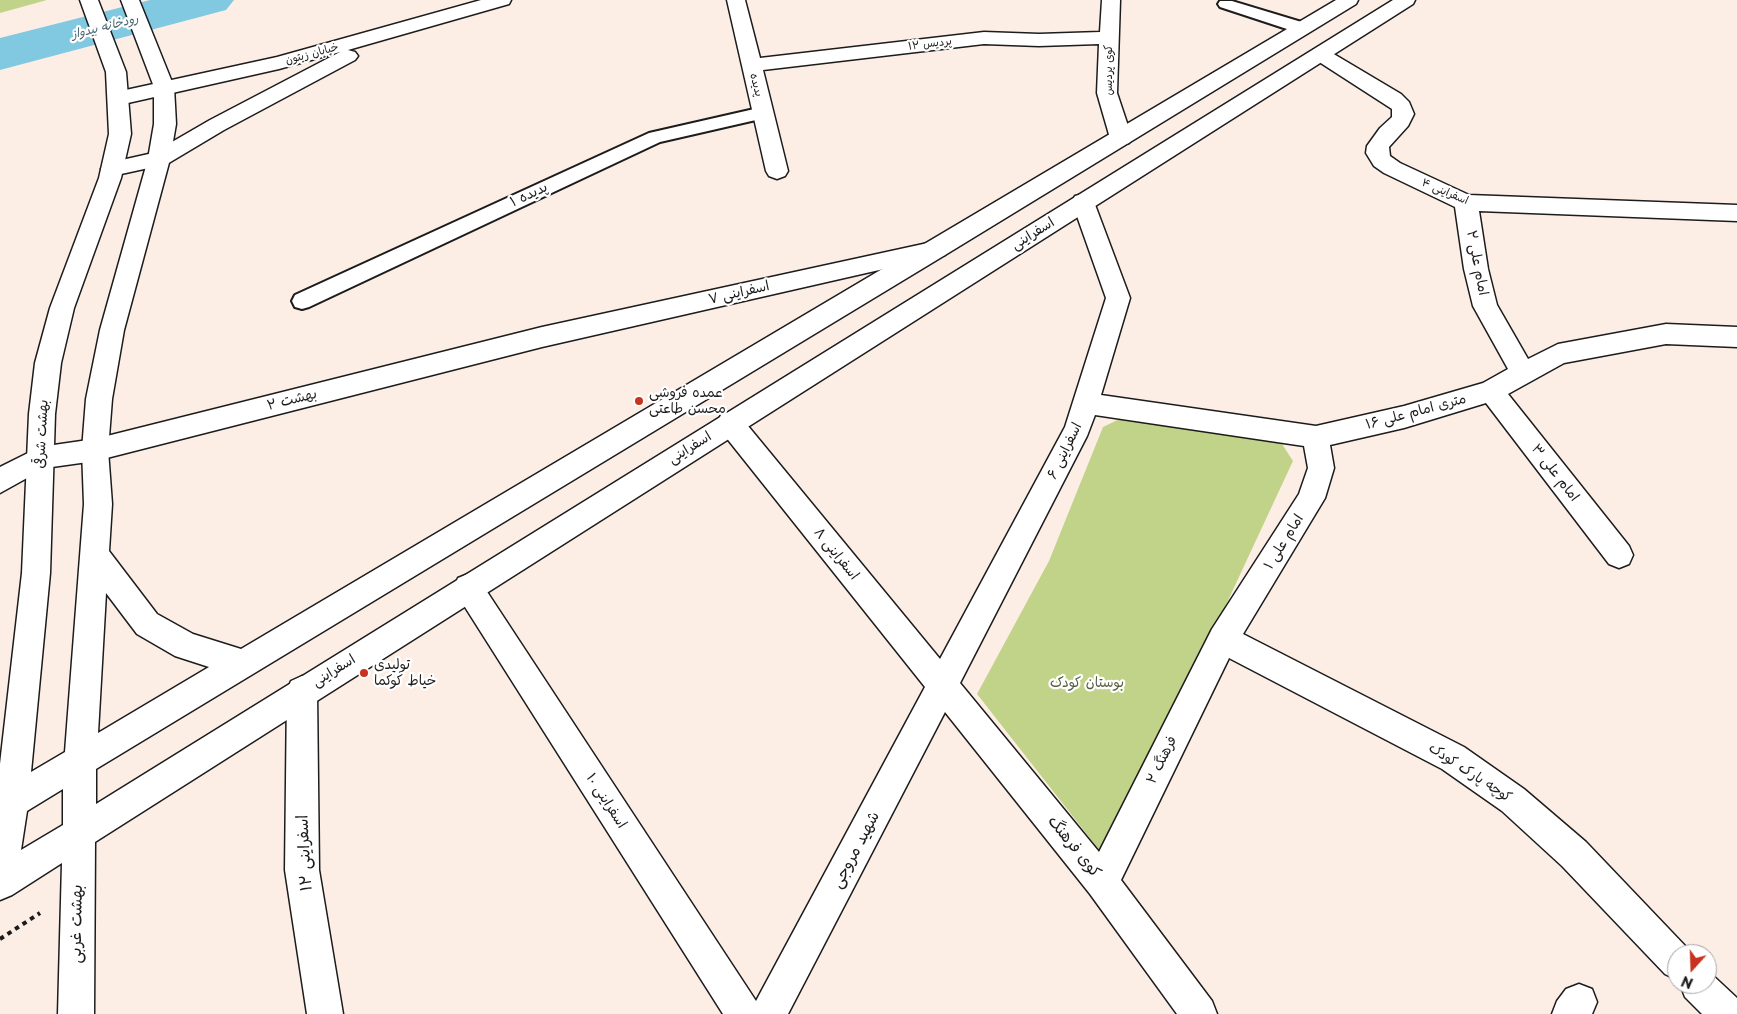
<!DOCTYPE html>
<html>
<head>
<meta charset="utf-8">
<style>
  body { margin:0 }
  #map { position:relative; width:1737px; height:1014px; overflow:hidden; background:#fdeee5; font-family:"Playpen Sans",sans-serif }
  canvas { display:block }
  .north { position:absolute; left:1667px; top:944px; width:50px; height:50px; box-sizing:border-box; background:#fff; border:1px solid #a4a4a4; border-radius:50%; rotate:200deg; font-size:14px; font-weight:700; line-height:20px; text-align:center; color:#1c1c1c }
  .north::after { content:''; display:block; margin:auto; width:18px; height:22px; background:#c8321e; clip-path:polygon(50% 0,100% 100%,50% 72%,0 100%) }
</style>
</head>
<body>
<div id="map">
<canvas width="1737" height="1014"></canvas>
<div class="north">N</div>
</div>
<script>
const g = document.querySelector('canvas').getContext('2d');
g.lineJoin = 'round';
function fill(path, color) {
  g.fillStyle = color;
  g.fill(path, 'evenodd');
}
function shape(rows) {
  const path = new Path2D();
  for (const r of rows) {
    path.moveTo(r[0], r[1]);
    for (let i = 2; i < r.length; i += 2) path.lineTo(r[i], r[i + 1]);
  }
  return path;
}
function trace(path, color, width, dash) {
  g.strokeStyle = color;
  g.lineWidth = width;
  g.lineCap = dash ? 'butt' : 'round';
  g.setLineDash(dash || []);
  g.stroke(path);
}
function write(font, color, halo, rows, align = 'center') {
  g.font = font + ' "Playpen Sans","Playpen Sans Arabic",sans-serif';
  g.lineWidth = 4.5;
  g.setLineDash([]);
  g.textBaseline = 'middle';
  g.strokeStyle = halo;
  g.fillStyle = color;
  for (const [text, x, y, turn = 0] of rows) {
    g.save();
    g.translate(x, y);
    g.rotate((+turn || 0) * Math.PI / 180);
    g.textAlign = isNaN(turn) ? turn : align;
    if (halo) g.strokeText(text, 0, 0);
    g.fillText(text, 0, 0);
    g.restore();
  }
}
const green = shape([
  [0,0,47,0,0,13],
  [1130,414,1282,444,1293,461,1107,860,977,694,1049,561,1103,427]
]);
const river = shape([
  [150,0,234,0,226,10,0,70,0,38,150,0]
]);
const path = shape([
  [0,939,40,913]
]);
const lane = shape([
  [1220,1,1232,1,1308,24,1310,28,1308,32,1302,33,1296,32,1220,7,1218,4,1220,1],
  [763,107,769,109,772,113,769,117,660,142,309,307,302,309,295,307,292,301,295,295,649,133,763,107]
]);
const street = shape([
  [481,0,511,0,509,4,348,50,355,52,358,56,355,60,224,130,167,164,112,176,104,174,101,169,104,164,153,153,210,120,340,52,279,69,119,105,112,103,109,98,112,93,277,57,481,0],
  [727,0,745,0,760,58,984,32,1039,34,1100,32,1102,0,1120,0,1117,93,1132,138,1129,143,1121,145,1113,143,1110,138,1097,93,1099,44,1039,46,984,44,763,70,788,171,785,176,777,179,769,176,766,171,727,0],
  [1320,48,1327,50,1401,94,1409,102,1414,114,1408,126,1389,147,1390,156,1400,163,1469,195,1737,205,1737,221,1479,211,1488,269,1497,305,1528,359,1558,344,1666,324,1737,327,1737,347,1666,344,1564,363,1508,394,1629,546,1633,555,1629,564,1619,568,1609,564,1486,403,1404,428,1330,445,1334,468,1325,498,1243,634,1464,747,1524,789,1586,842,1689,950,1691,954,1677,954,1677,980,1665,974,1562,866,1502,811,1442,769,1229,658,1121,880,1212,1001,1217,1014,1177,1014,1090,894,945,712,788,1014,723,1014,458,596,454,587,458,578,468,574,478,578,756,1001,925,687,721,431,717,423,721,415,730,412,739,415,940,659,1065,427,1106,298,1072,202,1075,196,1083,194,1091,196,1094,202,1130,298,1101,395,1316,426,1404,406,1483,383,1508,369,1473,306,1464,269,1455,207,1384,173,1374,166,1366,153,1367,146,1380,128,1392,117,1392,109,1313,58,1310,54,1313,50,1320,48],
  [1095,415,1304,446,1308,468,1299,494,1212,629,1099,852,960,683,1087,436,1095,415],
  [937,241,945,243,949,249,945,255,542,347,95,461,45,468,0,493,0,467,40,447,95,439,542,327,937,241],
  [302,676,313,681,317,691,319,870,343,1014,307,1014,285,870,287,691,291,681,302,676],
  [1707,970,1737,998,1737,1014,1702,1014,1685,997,1680,984,1707,984,1707,970],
  [1579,984,1592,989,1597,1002,1592,1014,1552,1014,1557,1001,1566,989,1579,984]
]);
const secondary = shape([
  [80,0,98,0,126,72,131,134,121,178,74,308,61,363,55,414,50,573,31,772,65,752,84,504,82,450,86,399,100,330,148,159,154,124,154,87,121,0,139,0,174,87,176,124,170,159,124,330,112,399,108,450,112,504,109,551,157,614,193,634,241,649,1336,0,1358,0,1356,4,945,255,96,769,96,804,1393,0,1415,0,1413,4,95,842,94,1014,58,1014,62,863,12,895,0,900,0,764,22,573,29,414,35,363,50,308,99,178,109,134,106,72,80,0],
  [106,593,137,634,175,656,209,667,98,733,106,593],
  [63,789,63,825,21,850,27,811,63,789]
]);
const markers = [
  [639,401,5,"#c8321e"],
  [364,673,5,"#c8321e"]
];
const farStreetnames = [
  ["پردیس ۱۲",930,44,-7],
  ["خیابان زیتون",312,54,-15],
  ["کوی پردیس",1109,70,-90],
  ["پدیده",756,85,76],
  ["اسفراینی ۴",1445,192,23]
];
const farWaternames = [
  ["رودخانه بیدواز",105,27,-14]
];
const streetNames = [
  ["پدیده ۱",529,195,-25],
  ["اسفراینی",1033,234,-32],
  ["امام علی ۲",1477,263,79],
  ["اسفراینی ۷",739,293,-13],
  ["بهشت ۲",292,400,-14],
  ["۱۶ متری امام علی",1416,412,-15],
  ["بهشت شرقی",42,434,-87],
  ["اسفراینی",690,448,-32],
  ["اسفراینی ۶",1065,451,-64],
  ["امام علی ۳",1555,473,52],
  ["امام علی ۱",1284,542,-58],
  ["اسفراینی ۸",836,554,51],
  ["اسفراینی",334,671,-32],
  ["فرهنگ ۲",1162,760,-64],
  ["کوچه پارک کودک",1470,773,33],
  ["اسفراینی ۱۰",606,801,57]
];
const poiNames = [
  ["عمده فروشی",649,393],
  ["محسن طاعتی",649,409],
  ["تولیدی",374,665],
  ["خیاط کوکما",374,681]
];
const parkNames = [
  ["بوستان کودک",1087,683]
];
const nearStreetnames = [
  ["کوی فرهنگ",1074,847,51],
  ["شهید مروجی",856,850,-62],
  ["اسفراینی ۱۲",305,853,-93],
  ["بهشت غربی",77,924,-89]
];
fill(green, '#c1d388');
fill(river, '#81c9e1');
trace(lane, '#1c1c1c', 4);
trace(street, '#1c1c1c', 3);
trace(secondary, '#1c1c1c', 3);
trace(path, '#1c1c1c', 4, [4.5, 4.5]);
fill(lane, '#fff');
fill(street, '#fff');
fill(secondary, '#fff');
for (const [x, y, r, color] of markers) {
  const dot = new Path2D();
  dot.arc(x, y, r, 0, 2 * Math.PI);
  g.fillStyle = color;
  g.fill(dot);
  trace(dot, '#fff', 2);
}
write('11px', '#1c1c1c', '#fff', farStreetnames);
write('italic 12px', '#44616b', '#fff', farWaternames);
write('14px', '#1c1c1c', '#fff', streetNames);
write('14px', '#1c1c1c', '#fff', poiNames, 'left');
write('14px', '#565c42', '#fff', parkNames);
write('16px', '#1c1c1c', '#fff', nearStreetnames);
</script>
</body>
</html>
